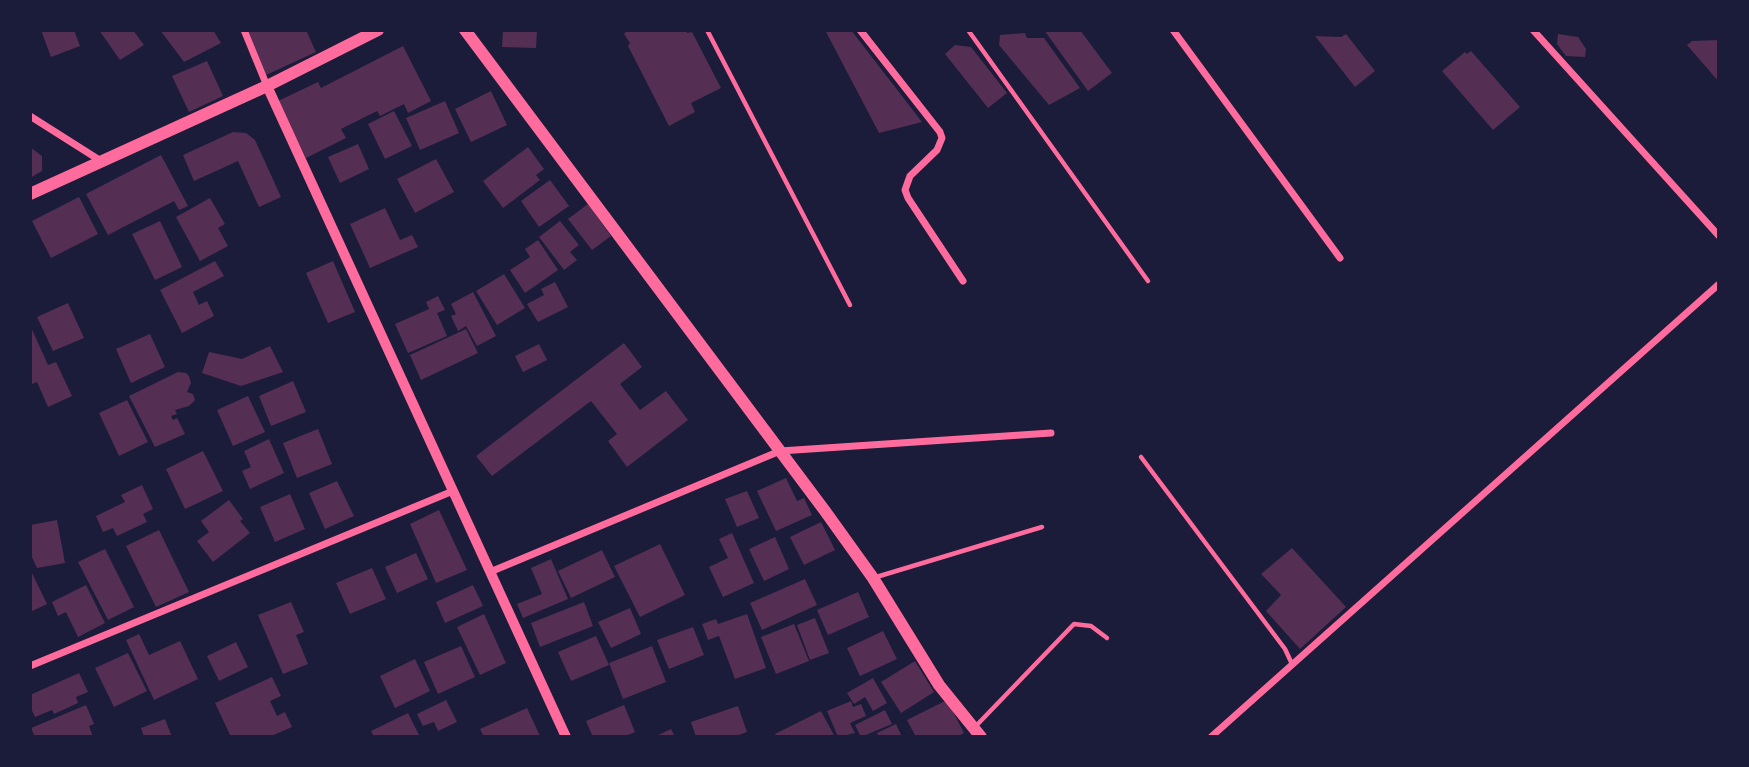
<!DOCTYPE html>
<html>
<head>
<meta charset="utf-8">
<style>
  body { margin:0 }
  #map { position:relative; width:1749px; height:767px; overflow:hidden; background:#1b1b3a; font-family:"Work Sans",sans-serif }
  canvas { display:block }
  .frame { position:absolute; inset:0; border:32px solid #1b1b3a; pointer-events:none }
</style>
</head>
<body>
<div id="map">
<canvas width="1749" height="767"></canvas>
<div class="frame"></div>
</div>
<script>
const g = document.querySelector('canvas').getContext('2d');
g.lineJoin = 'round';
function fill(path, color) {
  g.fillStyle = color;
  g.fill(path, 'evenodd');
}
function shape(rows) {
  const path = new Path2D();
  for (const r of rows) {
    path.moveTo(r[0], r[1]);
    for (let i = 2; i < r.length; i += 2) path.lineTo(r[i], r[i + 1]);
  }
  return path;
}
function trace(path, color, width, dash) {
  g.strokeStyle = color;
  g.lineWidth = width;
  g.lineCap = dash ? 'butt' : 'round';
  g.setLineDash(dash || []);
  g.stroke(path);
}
const building = shape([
  [41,30,74,30,80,46,51,57],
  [99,30,133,30,144,45,120,60],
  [160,30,213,30,221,43,184,62],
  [245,30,306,30,316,52,266,75],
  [503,30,537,30,536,48,502,47],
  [628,30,686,30,687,33,692,32,721,88,691,103,695,112,669,126,628,46,630,43,624,34],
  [825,30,851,30,922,122,879,133],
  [1044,30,1080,30,1112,73,1088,91],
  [1025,33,1027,38,1044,38,1080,88,1049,105,999,45,1000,35],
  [1346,34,1375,71,1355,87,1315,36,1341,37],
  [1558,34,1578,37,1586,49,1585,57,1566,56,1557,44],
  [1719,40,1719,82,1687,45,1692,41],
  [955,45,971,47,1007,93,988,108,945,54],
  [403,46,431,101,408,113,404,104,380,116,377,111,341,129,346,138,306,158,278,101,318,82,321,88],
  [1471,51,1520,107,1493,130,1442,71,1465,52,1467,54],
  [207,61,223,96,189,112,172,76],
  [491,91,507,125,471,142,455,109],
  [445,101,459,133,420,150,406,118],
  [394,111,412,146,385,159,368,124],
  [233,132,246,133,255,140,281,197,259,207,238,161,194,181,183,155],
  [358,144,369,169,340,183,328,157],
  [30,147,42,156,42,171,30,178],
  [528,147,544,169,536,175,540,180,503,208,483,181],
  [161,155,188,206,179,210,174,201,108,235,86,194],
  [436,159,454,192,415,213,397,179],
  [550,180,569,206,539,227,521,201],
  [79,197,98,234,51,258,32,221],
  [210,198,225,224,218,228,228,246,200,261,176,217],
  [588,204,611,236,592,250,568,219],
  [385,208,400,240,412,235,418,247,370,268,350,224],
  [160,221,182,267,155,280,132,234],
  [560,221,579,245,570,252,577,260,564,270,539,237],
  [538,240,558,270,525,293,510,270,530,257,525,249],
  [215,261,224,276,193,292,199,305,207,301,214,316,182,333,160,290],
  [333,261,355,312,328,323,306,273],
  [504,274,525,308,497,325,476,291],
  [555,282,568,307,538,322,527,304,544,295,541,289],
  [473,292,496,336,477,346,466,326,458,331,451,316,456,314,451,304],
  [438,296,445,310,437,313,447,336,408,353,395,324,429,309,426,302],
  [68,303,84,338,53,351,37,317],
  [30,325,48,365,56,362,72,396,48,407,37,382,30,385],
  [466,329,478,353,421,380,410,355],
  [150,334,165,367,131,383,116,349],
  [624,343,642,367,620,384,640,410,666,391,688,420,627,467,608,441,617,434,591,401,492,476,476,456],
  [539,344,547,360,523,372,515,356],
  [270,346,283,372,241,386,202,373,209,352,242,359],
  [178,372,186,373,189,376,191,383,187,392,193,394,195,400,189,406,175,410,177,414,171,416,173,420,177,418,185,434,155,447,129,396],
  [293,381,306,412,271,426,259,396],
  [248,396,265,432,233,446,217,410],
  [127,400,148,442,119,456,99,413],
  [318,429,332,464,297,478,283,443],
  [269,439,284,473,250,489,242,471,251,467,244,451],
  [203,451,223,491,185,509,166,469],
  [786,478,797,501,804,498,812,515,776,531,757,491],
  [337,481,354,516,325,529,309,493],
  [142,485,153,509,143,514,147,522,117,536,113,528,103,532,96,516,125,502,121,495],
  [747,491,759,518,737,527,725,499],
  [290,494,305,529,275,542,260,507],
  [229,500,243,519,240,521,250,533,213,562,197,541,209,532,201,521],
  [439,510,467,570,436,583,410,524],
  [57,520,65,563,37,568,30,553,30,525],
  [821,522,835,550,804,565,790,537],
  [159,530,189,592,156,607,126,546],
  [732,533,754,583,723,597,709,567,728,558,719,539],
  [775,537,789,569,764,581,749,549],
  [660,544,685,595,640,617,614,566],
  [1292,548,1346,607,1300,649,1266,611,1281,595,1261,574],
  [105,549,134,607,108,620,78,562],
  [602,550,615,577,571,598,558,571],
  [416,553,428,579,397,593,385,567],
  [551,559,568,599,523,618,517,604,542,594,531,568],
  [372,568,386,599,350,614,336,583],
  [32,573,47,604,30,612,30,574],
  [805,579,817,605,762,630,750,603],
  [86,585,105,623,78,637,66,612,58,616,52,602],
  [473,585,483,606,445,623,436,602],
  [858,592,869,617,828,635,817,610],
  [291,602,304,632,296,635,308,664,283,674,258,615],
  [584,602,593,626,540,647,531,623],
  [630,608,641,634,611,648,598,622],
  [484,614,506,663,480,675,457,627],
  [747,614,766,668,735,679,719,636,708,640,702,624,716,619,718,624],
  [815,618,829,653,810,660,797,625],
  [794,624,809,661,776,674,761,637],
  [693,627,704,655,669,669,657,640],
  [883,631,897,659,860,676,847,648],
  [139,634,149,655,180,641,198,679,154,700,126,640],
  [596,636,609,665,571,681,558,652],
  [236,642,248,667,219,681,207,656],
  [461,646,475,677,438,694,424,662],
  [652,646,666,682,623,699,609,663],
  [128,653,147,691,114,707,95,668],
  [415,659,430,691,395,708,380,676],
  [915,661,934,692,901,713,881,682],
  [79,673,88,692,76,697,78,703,54,714,52,710,35,717,30,706,30,695],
  [272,677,281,696,270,701,277,716,285,712,292,727,269,737,231,737,215,703],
  [873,678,887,703,873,711,865,697,854,704,847,693],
  [446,700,457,722,438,731,434,722,423,726,417,714],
  [947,700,964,733,956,737,916,737,907,720],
  [851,701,853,707,861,704,866,716,850,723,855,733,838,737,827,711],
  [86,705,94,724,89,726,93,737,35,737,31,728],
  [624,705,635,732,623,737,593,737,586,721],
  [738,706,747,732,733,737,696,737,691,722],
  [527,708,540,736,484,737,480,729],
  [885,710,892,724,861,737,855,725],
  [821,711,835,737,776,737,775,734],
  [408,713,420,737,374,737,371,731],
  [165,719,172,737,144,737,141,728],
  [896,724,902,737,879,737,877,733],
  [671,729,675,737,654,737]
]);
const service = shape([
  [707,30,850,305],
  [968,30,1148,281],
  [1141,457,1285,649,1292,664],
  [873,578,1042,527],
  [974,728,1074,624,1091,626,1107,638]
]);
const minor = shape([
  [244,30,267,86],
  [860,30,940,132,942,138,937,150,910,176,905,190,908,198,963,281],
  [1173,30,1340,258],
  [1533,30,1719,236],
  [30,116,101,161],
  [490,572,780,451,1051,433],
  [30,666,453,491],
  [1211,737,1719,284]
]);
const tertiary = shape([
  [267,86,566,737]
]);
const primary = shape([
  [465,30,825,511,873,578,939,685,981,737],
  [30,194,267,86,378,30]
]);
fill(building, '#542f53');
trace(service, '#ff6b9d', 4.5);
trace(minor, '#ff6b9d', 7);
trace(tertiary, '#ff6b9d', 10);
trace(primary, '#ff6b9d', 12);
</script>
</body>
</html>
